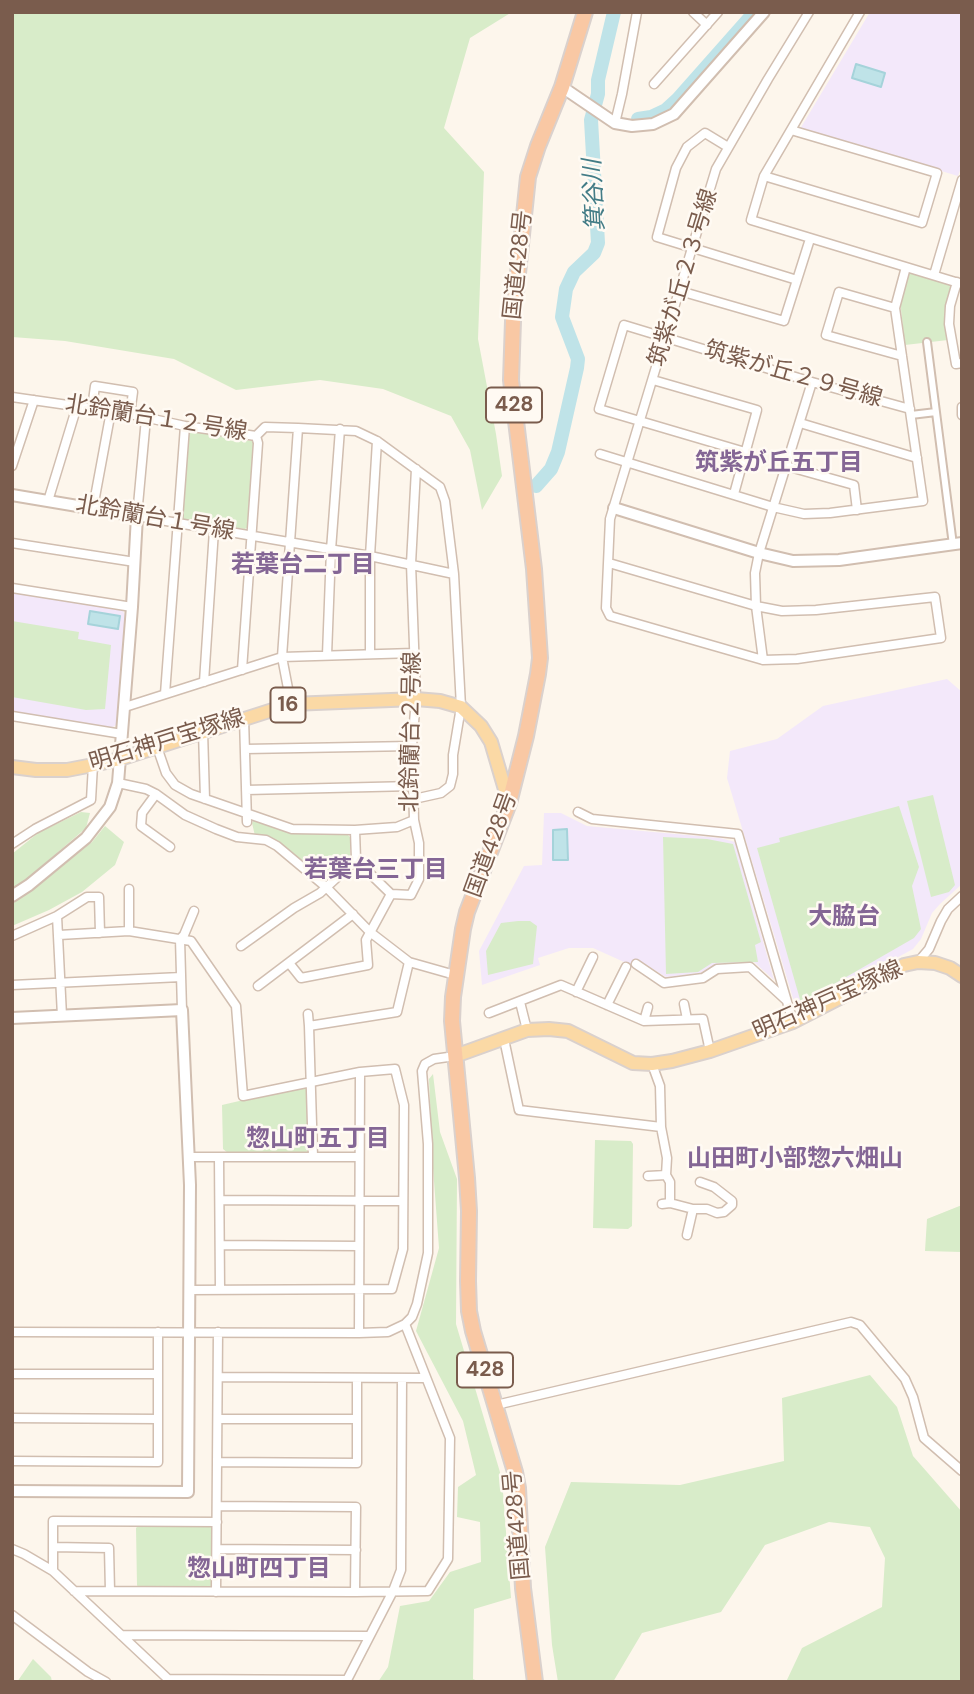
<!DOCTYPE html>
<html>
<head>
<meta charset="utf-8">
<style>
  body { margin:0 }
  #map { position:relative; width:974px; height:1694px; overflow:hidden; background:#fdf6ec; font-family:"DM Sans",sans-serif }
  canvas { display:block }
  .frame { position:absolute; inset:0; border:14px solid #7a5c4d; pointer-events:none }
</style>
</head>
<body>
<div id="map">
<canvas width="974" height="1694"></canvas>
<div class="frame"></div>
</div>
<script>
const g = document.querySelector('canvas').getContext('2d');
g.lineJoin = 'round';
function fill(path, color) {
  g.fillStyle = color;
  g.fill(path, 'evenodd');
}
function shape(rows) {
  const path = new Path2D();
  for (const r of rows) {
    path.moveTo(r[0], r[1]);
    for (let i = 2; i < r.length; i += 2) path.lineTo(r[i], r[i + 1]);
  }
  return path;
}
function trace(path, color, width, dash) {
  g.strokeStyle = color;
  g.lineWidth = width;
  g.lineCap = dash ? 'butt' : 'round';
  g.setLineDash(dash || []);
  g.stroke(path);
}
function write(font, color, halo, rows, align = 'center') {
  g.font = font + ' "DM Sans","Noto Sans JP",sans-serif';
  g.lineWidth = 5;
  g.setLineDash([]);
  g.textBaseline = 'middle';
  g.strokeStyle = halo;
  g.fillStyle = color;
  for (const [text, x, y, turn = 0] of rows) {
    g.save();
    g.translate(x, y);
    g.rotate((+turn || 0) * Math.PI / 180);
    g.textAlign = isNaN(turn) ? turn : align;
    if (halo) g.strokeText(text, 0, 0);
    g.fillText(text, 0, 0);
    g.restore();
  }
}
const education = shape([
  [870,12,962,12,962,165,958,176,800,129],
  [12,591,122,609,125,615,116,725,111,728,12,712],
  [947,679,962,692,962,884,940,904,932,913,921,939,913,949,802,1009,795,1005,727,778,730,751,777,739,823,706],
  [544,813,561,813,587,826,720,838,735,842,774,980,754,962,715,964,700,973,666,977,637,959,633,966,593,948,569,948,538,958,540,965,482,985,479,951,524,866,542,865]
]);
const green = shape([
  [12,12,512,12,470,38,444,128,484,172,478,339,496,434,502,476,482,510,470,450,451,416,383,389,320,380,236,390,174,359,65,341,12,337],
  [911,272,948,283,951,288,946,305,945,325,948,340,905,345,900,301,907,275],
  [190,431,252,441,255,444,249,526,245,529,183,519,181,513,187,433],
  [12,621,79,632,78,639,111,645,105,709,86,710,12,697],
  [933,795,955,885,949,892,931,897,907,801],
  [899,806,919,867,912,886,921,929,914,938,801,1003,757,848,780,842,779,838],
  [81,812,90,813,86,828,28,878,12,889,12,854,38,833],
  [254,820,291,832,347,834,350,837,350,858,329,879,323,881,279,843,270,837,255,836,252,823],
  [105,826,124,842,115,865,82,892,49,910,12,926,12,904,34,889,92,842],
  [663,837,707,839,733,844,761,942,755,945,758,962,712,963,698,972,666,974],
  [518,921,530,921,537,926,533,964,488,975,486,951,501,923],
  [433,1074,440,1132,457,1179,456,1324,502,1479,511,1598,474,1609,473,1679,480,1682,378,1682,388,1667,400,1606,429,1601,450,1572,481,1562,480,1522,457,1517,458,1487,476,1475,463,1421,416,1331,439,1248,433,1168,429,1079],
  [304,1086,309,1091,308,1151,305,1154,228,1153,223,1149,222,1105],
  [595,1140,631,1141,633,1144,632,1226,628,1229,593,1228],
  [962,1205,962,1252,925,1251,927,1219],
  [870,1375,897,1407,913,1456,962,1512,962,1682,786,1682,802,1648,882,1607,885,1558,870,1527,829,1522,765,1545,721,1612,642,1633,613,1682,558,1682,552,1645,545,1547,571,1482,680,1485,784,1461,782,1398],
  [140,1524,210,1525,214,1530,214,1583,209,1588,138,1588,137,1585,136,1528],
  [33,1659,51,1677,52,1682,17,1682]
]);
const water = shape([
  [856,64,885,73,881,87,852,78,856,64],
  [90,611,120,616,118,629,88,624,90,611],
  [567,829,568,860,553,860,553,830,567,829]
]);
const river = shape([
  [638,119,651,117,666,110,678,99,755,12],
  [536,486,551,469,558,452,577,368,578,359,562,317,566,289,574,272,594,253,598,243,591,120,598,94,598,80,614,12]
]);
const pedestrian = shape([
  [927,342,953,545],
  [911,415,936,412]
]);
const minor = shape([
  [693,12,707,25],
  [860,12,764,176,751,220,962,284],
  [654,84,718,12],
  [615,123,622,94,637,12],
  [728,147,705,133,687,147,676,168,657,237,797,280],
  [764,176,922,223,937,173,791,130],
  [934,275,962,180],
  [957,282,950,306,949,324,956,364,962,363],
  [680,291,784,321,810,239],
  [895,308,839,292,826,335,902,356],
  [653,380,757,410,734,494],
  [12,397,130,414,185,426,256,436,265,427,298,428],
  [962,407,962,415],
  [92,408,95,386,133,392,130,414],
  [146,418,137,516,370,556,454,574,461,707,453,755,453,774,450,786,441,793,414,799],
  [800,423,917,458],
  [745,452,599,409,624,325,812,382,910,409],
  [600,454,773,507,804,514,830,513,923,501,895,308,906,267],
  [12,466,34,400],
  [786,466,854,485,857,510],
  [48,501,77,406],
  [93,508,111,411],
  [12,543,135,562],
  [609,563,756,606,782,611,816,610,935,597,941,638,797,659,763,660,610,616,606,608,610,519,716,169,768,79,809,12],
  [12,588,132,607],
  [370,654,370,556,377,441],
  [327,655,331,550,340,429],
  [763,660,756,606,755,573,759,553,812,382],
  [242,670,258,443,256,436],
  [204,682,214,530],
  [165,694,185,426],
  [291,704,282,657,298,428,356,431,377,441,440,487,445,501,454,574],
  [125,707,282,657,414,653],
  [12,716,122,734],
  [244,718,247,822],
  [203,731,205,799],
  [157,747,166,773,175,785,191,794,292,829,355,830,397,827,414,820,412,746,416,699,411,564,416,469],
  [245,749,412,746],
  [118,783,146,789,156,794,185,815,216,829,237,837,266,840,277,846,326,887,370,932,409,962,455,975],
  [246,790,413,786],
  [156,794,142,813,141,826,170,847],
  [578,812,592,819,738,834,793,1022],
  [355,830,356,860,391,894,411,895,419,879,419,843,414,820],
  [12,844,35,829,91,800,93,765],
  [57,916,62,1016],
  [129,931,129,889],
  [59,935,129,931,191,941,236,1006,243,1096,360,1072,395,1069,404,1105,403,1249,392,1289,189,1290],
  [12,936,57,916,87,897,99,897,100,933],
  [241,946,294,908,320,893,356,860],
  [918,962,929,949,941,921,948,909,962,896],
  [289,963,301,978,368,965,366,940,391,894],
  [636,964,664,983,703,978,717,969,750,967,786,1000],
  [12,985,181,977],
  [258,986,353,914],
  [576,992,593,957],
  [520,1002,527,1030],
  [684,1004,687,1019],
  [607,1005,626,967],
  [182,1010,180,939,184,935,194,911],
  [489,1013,561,985,644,1021,703,1019,710,1051],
  [308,1014,309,1026],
  [644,1021,648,1007],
  [504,1039,519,1110,661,1127],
  [652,1064,660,1086,661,1127,667,1158,666,1175,670,1182,670,1203],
  [189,1157,359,1157],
  [219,1157,220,1290],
  [313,1157,309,1026,397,1012,409,962],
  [648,1176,666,1175],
  [220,1200,403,1201],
  [662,1204,670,1203,693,1209,707,1209,717,1213,724,1212,732,1205,732,1201,714,1187,700,1182],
  [687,1235,693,1209],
  [220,1245,359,1246],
  [12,1332,359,1333,388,1332,405,1324,412,1317,417,1304,428,1253,428,1144,422,1071,425,1064,434,1059,455,1056],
  [359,1333,360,1072],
  [12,1374,158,1374],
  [218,1377,425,1378],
  [496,1405,851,1322,860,1325,905,1379,913,1397,924,1438,962,1471],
  [12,1418,158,1419],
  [218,1419,357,1419],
  [12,1461,158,1462,158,1332],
  [218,1462,357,1463,357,1378],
  [218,1506,356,1507,355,1592],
  [53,1547,109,1548,110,1591],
  [12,1549,24,1554,53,1571,168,1679,347,1680],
  [217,1549,356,1550],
  [53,1571,53,1521,217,1522],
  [74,1591,355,1592,428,1591,448,1559,450,1438,405,1324],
  [216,1592,218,1332],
  [12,1615,88,1672,106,1682],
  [121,1635,369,1636],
  [346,1682,393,1591,401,1570,402,1378]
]);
const tertiary = shape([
  [562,87,615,123,632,126,653,124,674,114,764,12],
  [12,495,137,516,132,607,118,783,110,807,86,838,29,885,12,896],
  [614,508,759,553,793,561,839,560,962,543],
  [12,1018,182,1010,190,1185,188,1492,12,1491]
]);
const primary = shape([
  [12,767,36,770,67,770,93,765,120,759,291,704,416,699,440,701,461,707,481,726,491,742,509,803],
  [455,1056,527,1030,549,1029,568,1031,633,1063,652,1064,672,1061,710,1051,793,1022,904,965,918,962,935,963,950,968,962,976]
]);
const trunk = shape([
  [535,1682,523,1588,518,1488,515,1472,473,1331,469,1311,468,1281,469,1211,467,1178,452,1021,453,997,463,929,467,912,509,803,526,736,538,674,540,658,534,569,511,380,513,321,528,177,538,146,562,87,585,12]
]);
const shields = [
  [514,405,56],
  [288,705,35],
  [485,1370,56]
];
const shieldNames = [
  ["428",514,405],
  ["16",288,705],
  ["428",485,1370]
];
const streetNames = [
  ["国道428号",519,265,-84],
  ["筑紫が丘２３号線",684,278,-73],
  ["筑紫が丘２９号線",793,375,16],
  ["北鈴蘭台１２号線",156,419,9],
  ["北鈴蘭台１号線",155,519,10],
  ["北鈴蘭台２号線",412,732,-89],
  ["明石神戸宝塚線",167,741,-17],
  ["国道428号",492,845,-70],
  ["明石神戸宝塚線",828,1001,-24],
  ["国道428号",518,1525,-95]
];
const waterNames = [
  ["箕谷川",595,195,-93]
];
const neighbourhoodNames = [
  ["筑紫が丘五丁目",779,464],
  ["若葉台二丁目",303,566],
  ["若葉台三丁目",376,871],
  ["大脇台",844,918],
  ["惣山町五丁目",318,1140],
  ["山田町小部惣六畑山",795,1160],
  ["惣山町四丁目",259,1570]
];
fill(education, '#f3e8fa');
fill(green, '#d8ecc9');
fill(water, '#bfe3e8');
trace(water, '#a5d3da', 2);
trace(river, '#bfe3e8', 14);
trace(pedestrian, '#d1beb0', 10);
trace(minor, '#d1beb0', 11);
trace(tertiary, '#d1beb0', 14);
trace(primary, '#dad1cd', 16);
trace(trunk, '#dad1cd', 18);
trace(pedestrian, '#fff', 6);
trace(minor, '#fff', 8);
trace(tertiary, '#fff', 10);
trace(primary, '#fbd9a5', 12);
trace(trunk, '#f9c8a4', 14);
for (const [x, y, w] of shields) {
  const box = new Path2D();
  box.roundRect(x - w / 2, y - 17.5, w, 35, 5);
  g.fillStyle = '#fffaf3';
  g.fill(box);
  trace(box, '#7a5c4d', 2);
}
write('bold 21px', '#7a5c4d', null, shieldNames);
write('23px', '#7a5c4d', '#fffaf3', streetNames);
write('italic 24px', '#437c86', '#fffaf3', waterNames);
write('bold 24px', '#846695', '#fffaf3', neighbourhoodNames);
</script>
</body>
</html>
